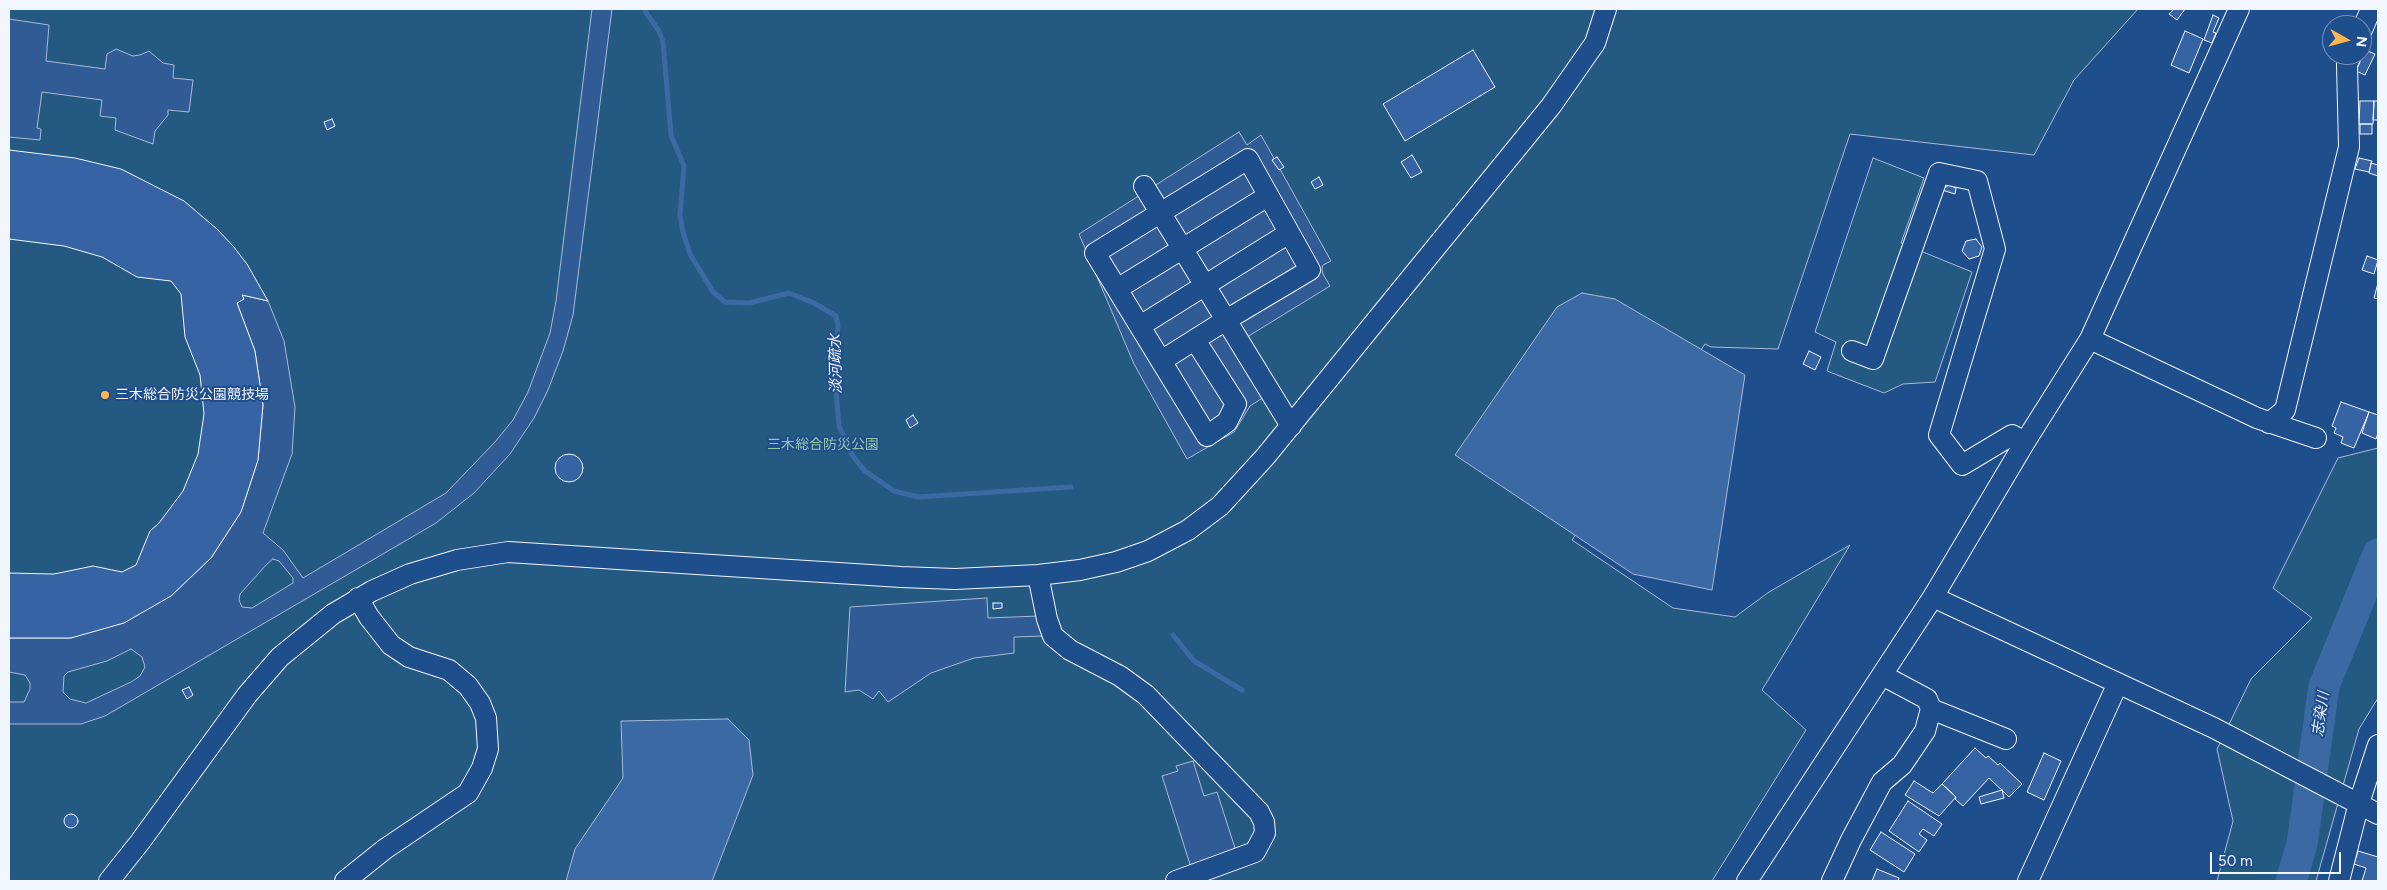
<!DOCTYPE html>
<html>
<head>
<meta charset="utf-8">
<style>
  body { margin:0 }
  #map { position:relative; width:2387px; height:890px; overflow:hidden; background:#1f4e8c; font-family:Figtree,sans-serif }
  canvas { display:block }
  .frame { position:absolute; inset:0; border:10px solid #f2f6ff; pointer-events:none }
  .north { position:absolute; left:2322px; top:15px; width:50px; height:50px; box-sizing:border-box; background:#1f4e8c; border:1px solid #7391ba; border-radius:50%; rotate:97deg; font-size:14px; font-weight:700; line-height:20px; text-align:center; color:#f2f6ff }
  .north::after { content:''; display:block; margin:auto; width:18px; height:22px; background:#ffb74d; clip-path:polygon(50% 0,100% 100%,50% 72%,0 100%) }
  .scale { position:absolute; left:2210px; top:852px; width:131px; height:22px; box-sizing:border-box; border:2px solid #f2f6ff; border-top:0; padding-left:6px; font-size:15px; line-height:18px; white-space:nowrap; color:#f2f6ff; -webkit-text-stroke:4px #1f4e8c; paint-order:stroke }
</style>
</head>
<body>
<div id="map">
<canvas width="2387" height="890"></canvas>
<div class="frame"></div>
<div class="north">N</div>
<div class="scale">50 m</div>
</div>
<script>
const g = document.querySelector('canvas').getContext('2d');
g.lineJoin = 'round';
function fill(path, color) {
  g.fillStyle = color;
  g.fill(path, 'evenodd');
}
function shape(rows) {
  const path = new Path2D();
  for (const r of rows) {
    if (r.length === 3) {
      path.moveTo(r[0] + r[2], r[1]);
      path.arc(r[0], r[1], r[2], 0, 2 * Math.PI);
      continue;
    }
    path.moveTo(r[0], r[1]);
    for (let i = 2; i < r.length; i += 2) path.lineTo(r[i], r[i + 1]);
  }
  return path;
}
function trace(path, color, width, dash) {
  g.strokeStyle = color;
  g.lineWidth = width;
  g.lineCap = dash ? 'butt' : 'round';
  g.setLineDash(dash || []);
  g.stroke(path);
}
function write(font, color, halo, rows, align = 'center') {
  g.font = font + ' Figtree,"Noto Sans JP",sans-serif';
  g.lineWidth = 4;
  g.setLineDash([]);
  g.textBaseline = 'middle';
  g.strokeStyle = halo;
  g.fillStyle = color;
  for (const [text, x, y, turn = 0] of rows) {
    g.save();
    g.translate(x, y);
    g.rotate((+turn || 0) * Math.PI / 180);
    g.textAlign = isNaN(turn) ? turn : align;
    if (halo) g.strokeText(text, 0, 0);
    g.fillText(text, 0, 0);
    g.restore();
  }
}
const green = shape([
  [9,9,2138,9,2074,80,2034,155,1850,134,1778,349,1711,347,1705,344,1572,540,1673,608,1735,617,1769,592,1850,545,1762,690,1806,730,1712,881,9,881,9,9],
  [1873,158,1924,178,1901,243,1972,272,1935,382,1903,384,1884,393,1827,371,1836,342,1815,332,1873,158],
  [2378,448,2378,698,2359,729,2316,881,2217,881,2233,821,2217,749,2251,679,2312,618,2273,588,2338,458,2378,448]
]);
const parking = shape([
  [592,9,612,9,573,315,563,351,548,390,534,418,510,454,474,493,436,523,105,716,81,724,9,724,9,702,24,702,30,689,30,683,25,675,9,672,9,638,71,638,171,596,211,558,241,512,258,460,263,405,255,351,237,303,244,299,242,295,268,301,284,341,295,407,292,454,263,533,283,550,303,578,446,493,495,442,513,420,528,392,550,333,556,301,592,9],
  [273,559,279,561,293,578,293,583,252,608,242,607,239,600,240,594,267,564,273,559],
  [131,649,142,657,145,667,140,676,131,682,86,703,70,699,63,692,64,676,68,672,107,661,131,649],
  [9,19,49,25,46,61,105,69,107,54,116,49,133,56,140,55,149,51,163,63,174,65,173,78,193,80,189,112,168,110,168,115,155,131,153,144,115,130,116,118,100,116,102,100,42,92,37,128,41,129,40,140,9,137,9,19],
  [1239,132,1247,145,1261,135,1331,261,1323,265,1322,269,1323,274,1330,286,1247,337,1278,388,1250,406,1234,432,1187,459,1134,364,1079,234,1239,132],
  [987,598,988,618,1039,616,1043,636,1014,637,1014,653,974,658,931,673,888,702,879,691,873,699,859,690,845,692,850,607,987,598],
  [1193,761,1204,796,1217,792,1235,848,1249,844,1195,880,1162,776,1178,771,1176,766,1193,761]
]);
const water = shape([
  [1582,293,1615,299,1745,375,1712,590,1633,574,1455,455,1557,307,1582,293],
  [728,719,749,740,753,775,712,881,566,881,575,849,623,778,621,721,728,719]
]);
const stream = shape([
  [645,11,659,31,663,42,671,135,684,166,680,215,683,232,690,254,713,292,725,302,749,303,789,293,814,303,836,316,838,326,834,368,839,426,852,455,865,471,894,491,918,497,1071,487],
  [1173,635,1194,661,1242,690]
]);
const river = shape([
  [2291,881,2302,844,2324,686,2378,554]
]);
const building = shape([
  [2174,9,2185,9,2177,20,2169,14,2174,9],
  [2213,15,2219,18,2213,32,2216,33,2212,43,2204,40,2213,15],
  [2185,31,2203,39,2189,73,2171,65,2185,31],
  [1473,50,1495,87,1405,141,1383,104,1473,50],
  [2365,50,2375,54,2365,75,2356,71,2365,50],
  [2360,101,2374,101,2373,124,2359,124,2360,101],
  [2374,101,2378,101,2378,120,2373,120,2374,101],
  [332,119,335,126,327,130,324,122,332,119],
  [2360,124,2372,124,2372,134,2360,134,2360,124],
  [9,150,75,158,121,169,184,201,217,229,233,246,247,264,268,301,242,295,244,299,237,303,255,351,263,405,258,460,241,512,211,558,171,596,124,623,71,638,9,638,9,573,54,574,93,566,122,572,136,565,150,531,159,523,183,491,198,454,204,414,200,375,185,337,181,294,171,281,137,277,102,257,64,246,9,239,9,150],
  [1412,155,1422,172,1411,178,1401,162,1412,155],
  [1277,157,1284,167,1279,170,1272,160,1277,157],
  [2359,158,2372,161,2369,172,2355,169,2359,158],
  [2371,163,2378,165,2378,176,2369,173,2371,163],
  [1319,177,1323,185,1315,189,1311,182,1319,177],
  [1949,185,1956,188,1955,194,1942,190,1949,185],
  [1976,239,1982,247,1979,256,1969,259,1962,251,1966,241,1976,239],
  [2367,256,2378,260,2374,274,2362,270,2367,256],
  [2378,283,2378,299,2374,298,2378,283],
  [1809,351,1821,357,1815,370,1803,364,1809,351],
  [2341,402,2369,412,2354,448,2341,443,2343,437,2334,433,2336,428,2332,426,2341,402],
  [2369,412,2378,415,2378,433,2376,439,2362,433,2369,412],
  [913,415,918,423,910,428,906,420,913,415],
  [569,468,14],
  [993,603,1002,603,1002,608,993,609,993,603],
  [189,687,193,695,187,699,182,690,189,687],
  [1975,748,1986,758,1988,756,1998,765,2000,763,2022,784,2009,797,1989,778,1963,806,1955,799,1956,797,1942,784,1975,748],
  [2044,753,2061,761,2044,800,2027,792,2044,753],
  [1914,781,1933,793,1942,784,1956,797,1939,816,1905,795,1914,781],
  [2002,790,2004,798,1981,804,1979,797,2002,790],
  [1908,801,1942,824,1934,836,1923,829,1919,834,1927,840,1919,852,1889,831,1908,801],
  [71,821,7],
  [1881,832,1915,854,1904,872,1870,850,1881,832],
  [2358,851,2378,857,2378,881,2362,881,2366,868,2354,864,2358,851],
  [1877,869,1899,878,1898,881,1872,881,1877,869]
]);
const minor = shape([
  [2362,30,2371,9],
  [1144,186,1291,426],
  [1117,289,1268,196],
  [1140,326,1289,233],
  [2090,339,2257,418,2316,438],
  [1852,351,1873,359,1939,173,1977,181,1995,249,1939,435,1962,465,2012,435,2025,442],
  [1161,361,1226,320,1310,270,1248,159,1095,253,1207,436,1227,422,1236,404,1195,340],
  [2269,423,2285,410,2349,147,2347,65,2351,55],
  [1038,575,1047,619,1053,636,1070,650,1120,676,1146,695,1259,812,1264,822,1265,833,1255,852,1176,881],
  [1933,597,2214,728,2378,814],
  [1931,709,2006,739],
  [109,881,140,842,247,695,280,657,333,614,372,591,410,574,457,560,508,552,901,577,955,579,1038,575,1080,570,1116,562,1148,551,1188,530,1220,506,1265,457,1551,106,1595,43,1606,9],
  [345,881,385,849,468,793,482,768,488,749,486,718,480,703,468,686,449,670,409,657,391,645,369,617,358,598],
  [1747,881,1933,597,2025,442,2090,339,2239,9],
  [1832,881,1851,840,1882,782,1902,765,1925,731,1931,709,1927,699,1882,675],
  [2028,881,2118,683],
  [2339,881,2359,803,2378,745]
]);
const markers = [
  [105,395,5,"#ffb74d"]
];
const poiNames = [
  ["三木総合防災公園競技場",115,395]
];
const parkNames = [
  ["三木総合防災公園",823,445]
];
const waterNames = [
  ["淡河疏水",836,364,-91],
  ["志染川",2321,714,-82]
];
fill(green, '#245a82');
trace(green, '#a8bbd7', 1);
fill(parking, '#305b95');
trace(parking, '#a8bbd7', 1);
fill(water, '#3b69a3');
trace(water, '#a8bbd7', 1);
trace(stream, '#3b69a3', 5);
trace(river, '#3b69a3', 31);
fill(building, '#3563a3');
trace(building, '#f2f6ff', 1);
trace(minor, '#f2f6ff', 22);
trace(minor, '#1f4e8c', 20);
for (const [x, y, r, color] of markers) {
  const dot = new Path2D();
  dot.arc(x, y, r, 0, 2 * Math.PI);
  g.fillStyle = color;
  g.fill(dot);
  trace(dot, '#1f4e8c', 2);
}
write('14px', '#f2f6ff', '#1f4e8c', poiNames, 'left');
write('14px', '#97c8a6', '#1f4e8c', parkNames);
write('italic 15px', '#f2f6ff', '#1f4e8c', waterNames);
</script>
</body>
</html>
